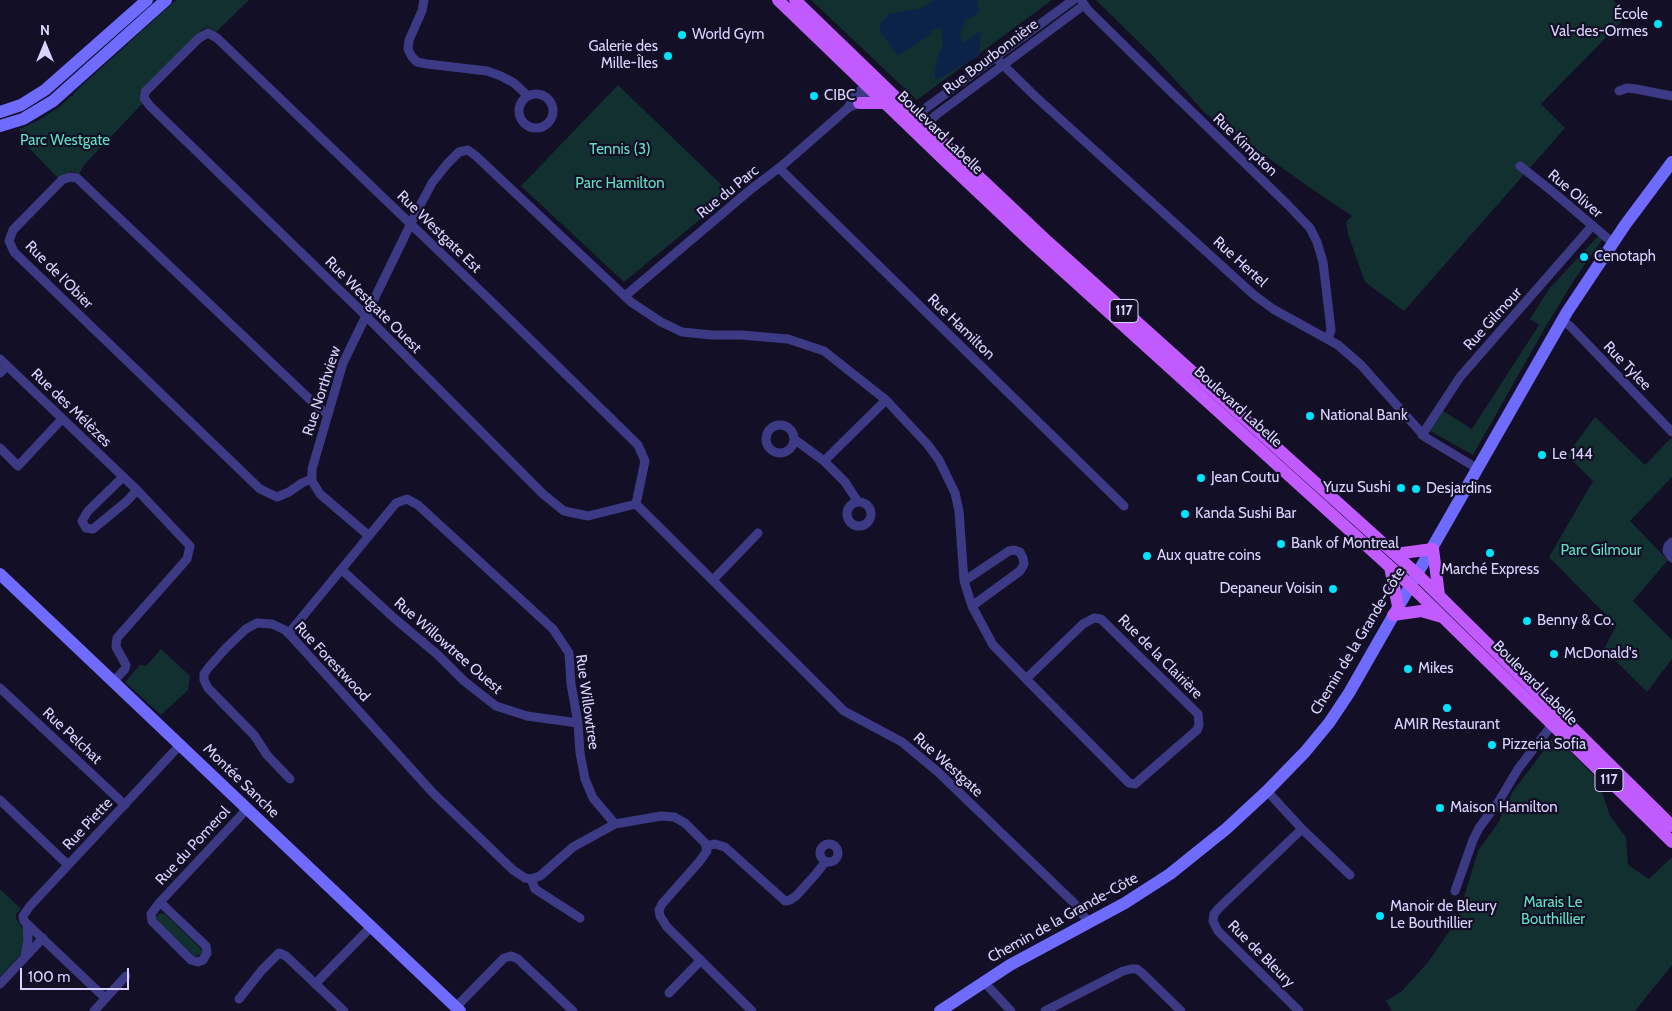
<!DOCTYPE html>
<html>
<head>
<meta charset="utf-8">
<style>
  body { margin:0 }
  #map { position:relative; width:1672px; height:1011px; overflow:hidden; background:#130f26; font-family:Cabin,sans-serif }
  canvas { display:block }
  .north { position:absolute; left:20px; top:20px; width:50px; height:50px; -webkit-text-stroke:4px #130f26; paint-order:stroke; rotate:0deg; font-size:14px; font-weight:700; line-height:20px; text-align:center; color:#d9d4ff }
  .north::after { content:''; display:block; margin:auto; width:18px; height:22px; background:#d9d4ff; clip-path:polygon(50% 0,100% 100%,50% 72%,0 100%) }
  .scale { position:absolute; left:20px; top:968px; width:109px; height:22px; box-sizing:border-box; border:2px solid #d9d4ff; border-top:0; padding-left:6px; font-size:15px; line-height:18px; white-space:nowrap; color:#d9d4ff; -webkit-text-stroke:4px #130f26; paint-order:stroke }
</style>
</head>
<body>
<div id="map">
<canvas width="1672" height="1011"></canvas>
<div class="north">N</div>
<div class="scale">100 m</div>
</div>
<script>
const g = document.querySelector('canvas').getContext('2d');
g.lineJoin = 'round';
function fill(path, color) {
  g.fillStyle = color;
  g.fill(path, 'evenodd');
}
function shape(rows) {
  const path = new Path2D();
  for (const r of rows) {
    if (r.length === 3) {
      path.moveTo(r[0] + r[2], r[1]);
      path.arc(r[0], r[1], r[2], 0, 2 * Math.PI);
      continue;
    }
    path.moveTo(r[0], r[1]);
    for (let i = 2; i < r.length; i += 2) path.lineTo(r[i], r[i + 1]);
  }
  return path;
}
function trace(path, color, width, dash) {
  g.strokeStyle = color;
  g.lineWidth = width;
  g.lineCap = dash ? 'butt' : 'round';
  g.setLineDash(dash || []);
  g.stroke(path);
}
function write(font, color, halo, rows, align = 'center') {
  g.font = font + ' Cabin,sans-serif';
  g.lineWidth = 4.5;
  g.setLineDash([]);
  g.textBaseline = 'middle';
  g.strokeStyle = halo;
  g.fillStyle = color;
  for (const [text, x, y, turn = 0] of rows) {
    g.save();
    g.translate(x, y);
    g.rotate((+turn || 0) * Math.PI / 180);
    g.textAlign = isNaN(turn) ? turn : align;
    if (halo) g.strokeText(text, 0, 0);
    g.fillText(text, 0, 0);
    g.restore();
  }
}
const green = shape([
  [176,0,249,0,216,32,210,28,204,28,172,59,139,93,139,98,143,103,84,165,79,174,70,171,59,179,27,146,19,129,39,120,59,107,71,96,74,96,73,94,79,88],
  [811,0,1052,0,917,100],
  [1096,0,1613,0,1628,15,1541,104,1565,128,1404,311,1365,282,1348,234,1346,222,1352,216,1309,187,1205,113,1154,57],
  [618,85,731,194,624,282,521,186],
  [1599,235,1602,240,1576,277,1546,326,1473,455,1430,431,1443,411,1472,429,1539,325,1530,319,1549,289],
  [1595,417,1645,465,1671,438,1672,439,1672,477,1630,521,1668,560,1633,601,1672,640,1672,659,1647,692,1604,649,1617,624,1595,604,1549,557,1593,481,1567,455],
  [161,649,190,676,188,690,161,715,125,682,140,665,146,666],
  [1555,736,1598,780,1610,816,1626,837,1628,865,1649,879,1672,857,1672,965,1635,1011,1392,1011,1386,1001,1402,991,1429,961,1457,920,1478,851,1498,823,1513,791],
  [0,889,21,909,16,914,16,918,25,933,22,953,0,977],
  [160,913,165,914,200,948,202,952,201,955,194,956,158,921,156,917]
]);
const water = shape([
  [935,0,977,0,979,9,977,15,965,20,960,35,963,43,981,31,979,56,936,80,934,73,939,51,943,46,941,28,933,29,929,35,898,56,881,33,880,24,889,14,921,8]
]);
const street = shape([
  [424,0,422,11,409,40,408,49,412,57,417,62,427,64,487,71,501,76,514,83,528,96],
  [1081,0,1088,10,1157,78,1288,205,1310,228,1317,242,1323,262,1331,330,1328,339],
  [208,33,217,38,494,304,638,445,645,461,636,504,588,516,564,511,543,494,360,310,150,106,144,98,145,92,199,38,208,33],
  [995,57,1037,98,1254,295,1273,309,1338,345,1361,365,1425,437,1478,469],
  [1619,91,1627,88,1636,89,1672,96],
  [536,111,17],
  [848,108,854,97,869,81],
  [913,120,926,108,1073,0],
  [922,129,936,115,1084,5],
  [1520,166,1553,192,1613,243],
  [779,168,1124,506],
  [625,296,750,190,784,164,848,108,859,103,875,87],
  [1562,320,1570,326,1672,432],
  [0,359,137,490,190,546,187,559,117,638,116,647,126,665,125,669,113,682],
  [0,373,7,366],
  [780,439,14],
  [1422,435,1460,377,1592,226],
  [794,439,824,461,845,482,858,502],
  [0,448,18,466,62,419],
  [824,461,886,400],
  [123,477,88,511,82,521,86,528,93,529,127,501,137,490],
  [311,479,302,483,289,492,277,497,260,489,14,252,9,241,13,230,62,180,70,177,77,178,320,409,327,413],
  [859,514,12],
  [636,504,844,711,902,742,938,772,1074,903,1089,923],
  [368,535,320,494,312,481,312,469,343,363,416,213,432,183,447,164,459,152,468,150,476,156,631,302,661,322,682,332,712,335,741,335,788,339,824,351,886,400,928,445,939,460,955,493,959,511,964,581,972,606,993,645,1029,682,1129,783,1135,784,1197,730,1199,725,1198,714,1101,619,1094,618,1083,624,1026,679],
  [1672,542,1668,546,1667,551,1672,558],
  [342,570,394,618,438,655,464,681,496,706,527,716,578,723],
  [713,580,758,533],
  [964,581,1009,551,1014,550,1020,552,1023,558,1024,564,1020,571,972,606],
  [289,633,396,503,407,499,418,505,553,629,569,653,571,684,578,723,580,753,585,779,593,798,615,824],
  [0,688,125,805],
  [290,779,267,755,254,735,208,688,204,680,204,674,209,667,226,648,246,629,257,623,272,624,285,630,292,637,433,793,513,870,525,878,531,879,540,876,573,847,615,824,661,816,674,817,685,823,705,843,707,851,699,862,662,904,659,910,660,916,667,927,752,1011],
  [1267,791,1302,829,1350,875],
  [0,800,68,865],
  [829,853,9],
  [706,846,715,844,725,847,785,901,790,900,796,896,815,875,826,861],
  [531,879,535,889,580,918],
  [1455,891,1473,840,1479,828,1499,801,1518,769,1555,721],
  [160,902,206,946,207,953,203,960,198,962,191,960,152,921,151,914,160,902,247,809],
  [25,957,28,940,27,924],
  [983,981,1011,1011],
  [0,984,43,938],
  [315,984,371,927],
  [669,993,701,960],
  [105,998,24,921,23,916,30,906,180,745],
  [239,999,262,970,279,953,286,956,344,1011],
  [456,1007,504,958,511,956,518,959,573,1011],
  [94,1011,126,976],
  [1045,1011,1123,971,1131,969,1137,969,1142,973,1181,1011],
  [1299,1011,1218,931,1213,921,1214,914,1219,908,1302,829]
]);
const secondary = shape([
  [0,112,21,105,45,90,147,0],
  [0,126,23,119,53,101,166,0],
  [0,574,460,1011],
  [940,1011,1010,965,1125,903,1170,874,1226,829,1267,791,1305,752,1329,723,1349,693,1567,312,1625,225,1672,162]
]);
const primary = shape([
  [778,0,944,160,1032,243,1410,585,1672,842],
  [795,0,937,137,1047,241,1417,574,1672,826],
  [859,103,884,103],
  [1395,554,1433,549,1439,595],
  [1390,567,1398,606],
  [1393,615,1421,611,1442,617]
]);
const markers = [
  [1658,24,5,"#00e5ff"],
  [682,35,5,"#00e5ff"],
  [668,56,5,"#00e5ff"],
  [814,96,5,"#00e5ff"],
  [1584,257,5,"#00e5ff"],
  [1310,416,5,"#00e5ff"],
  [1542,455,5,"#00e5ff"],
  [1201,478,5,"#00e5ff"],
  [1401,488,5,"#00e5ff"],
  [1416,489,5,"#00e5ff"],
  [1185,514,5,"#00e5ff"],
  [1281,544,5,"#00e5ff"],
  [1490,553,5,"#00e5ff"],
  [1147,556,5,"#00e5ff"],
  [1333,589,5,"#00e5ff"],
  [1527,621,5,"#00e5ff"],
  [1554,654,5,"#00e5ff"],
  [1408,669,5,"#00e5ff"],
  [1447,708,5,"#00e5ff"],
  [1492,745,5,"#00e5ff"],
  [1440,808,5,"#00e5ff"],
  [1380,916,5,"#00e5ff"]
];
const shields = [
  [1124,311,28],
  [1609,780,28]
];
const shieldNames = [
  ["117",1124,311],
  ["117",1609,780]
];
const poiNames = [
  ["École",1648,15,"right"],
  ["Val-des-Ormes",1648,32,"right"],
  ["World Gym",692,35],
  ["Galerie des",658,47,"right"],
  ["Mille-Îles",658,64,"right"],
  ["CIBC",824,96],
  ["Cenotaph",1594,257],
  ["National Bank",1320,416],
  ["Le 144",1552,455],
  ["Jean Coutu",1211,478],
  ["Yuzu Sushi",1391,488,"right"],
  ["Desjardins",1426,489],
  ["Kanda Sushi Bar",1195,514],
  ["Bank of Montreal",1291,544],
  ["Aux quatre coins",1157,556],
  ["Marché Express",1490,570,"center"],
  ["Depaneur Voisin",1323,589,"right"],
  ["Benny & Co.",1537,621],
  ["McDonald's",1564,654],
  ["Mikes",1418,669],
  ["AMIR Restaurant",1447,725,"center"],
  ["Pizzeria Sofia",1502,745],
  ["Maison Hamilton",1450,808],
  ["Manoir de Bleury",1390,907],
  ["Le Bouthillier",1390,924]
];
const streetNames = [
  ["Rue Bourbonnière",991,57,-37],
  ["Boulevard Labelle",940,133,44],
  ["Rue Kimpton",1245,145,44],
  ["Rue du Parc",728,192,-39],
  ["Rue Oliver",1575,194,40],
  ["Rue Westgate Est",439,232,44],
  ["Rue Hertel",1240,262,42],
  ["Rue de l'Obier",59,275,45],
  ["Rue Westgate Ouest",373,305,45],
  ["Rue Gilmour",1493,319,-48],
  ["Rue Hamilton",961,327,44],
  ["Rue Tylee",1627,366,46],
  ["Rue Northview",322,391,-72],
  ["Boulevard Labelle",1238,407,42],
  ["Rue des Mélèzes",71,408,44],
  ["Chemin de la Grande-Côte",1358,641,-59],
  ["Rue Willowtree Ouest",448,646,41],
  ["Rue de la Clairière",1160,657,45],
  ["Rue Forestwood",332,662,47],
  ["Boulevard Labelle",1535,683,45],
  ["Rue Willowtree",587,702,82],
  ["Rue Pelchat",72,736,43],
  ["Rue Westgate",948,765,42],
  ["Montée Sanche",241,781,44],
  ["Rue Piette",88,824,-47],
  ["Rue du Pomerol",193,846,-47],
  ["Chemin de la Grande-Côte",1063,918,-29],
  ["Rue de Bleury",1261,954,45]
];
const parkNames = [
  ["Parc Westgate",65,141],
  ["Tennis (3)",620,150],
  ["Parc Hamilton",620,184],
  ["Parc Gilmour",1601,551],
  ["Marais Le",1553,903],
  ["Bouthillier",1553,920]
];
fill(green, '#12302f');
fill(water, '#0c2248');
trace(street, '#3d3a85', 9);
trace(secondary, '#6f6bff', 12);
trace(primary, '#c25bff', 12);
for (const [x, y, r, color] of markers) {
  const dot = new Path2D();
  dot.arc(x, y, r, 0, 2 * Math.PI);
  g.fillStyle = color;
  g.fill(dot);
  trace(dot, '#130f26', 2);
}
for (const [x, y, w] of shields) {
  const box = new Path2D();
  box.roundRect(x - w / 2, y - 11.5, w, 23, 4);
  g.fillStyle = '#130f26';
  g.fill(box);
  trace(box, '#d9d4ff', 1);
}
write('bold 14px', '#d9d4ff', null, shieldNames);
write('15px', '#d9d4ff', '#130f26', poiNames, 'left');
write('15px', '#d9d4ff', '#130f26', streetNames);
write('15px', '#5fe0c0', '#130f26', parkNames);
</script>
</body>
</html>
